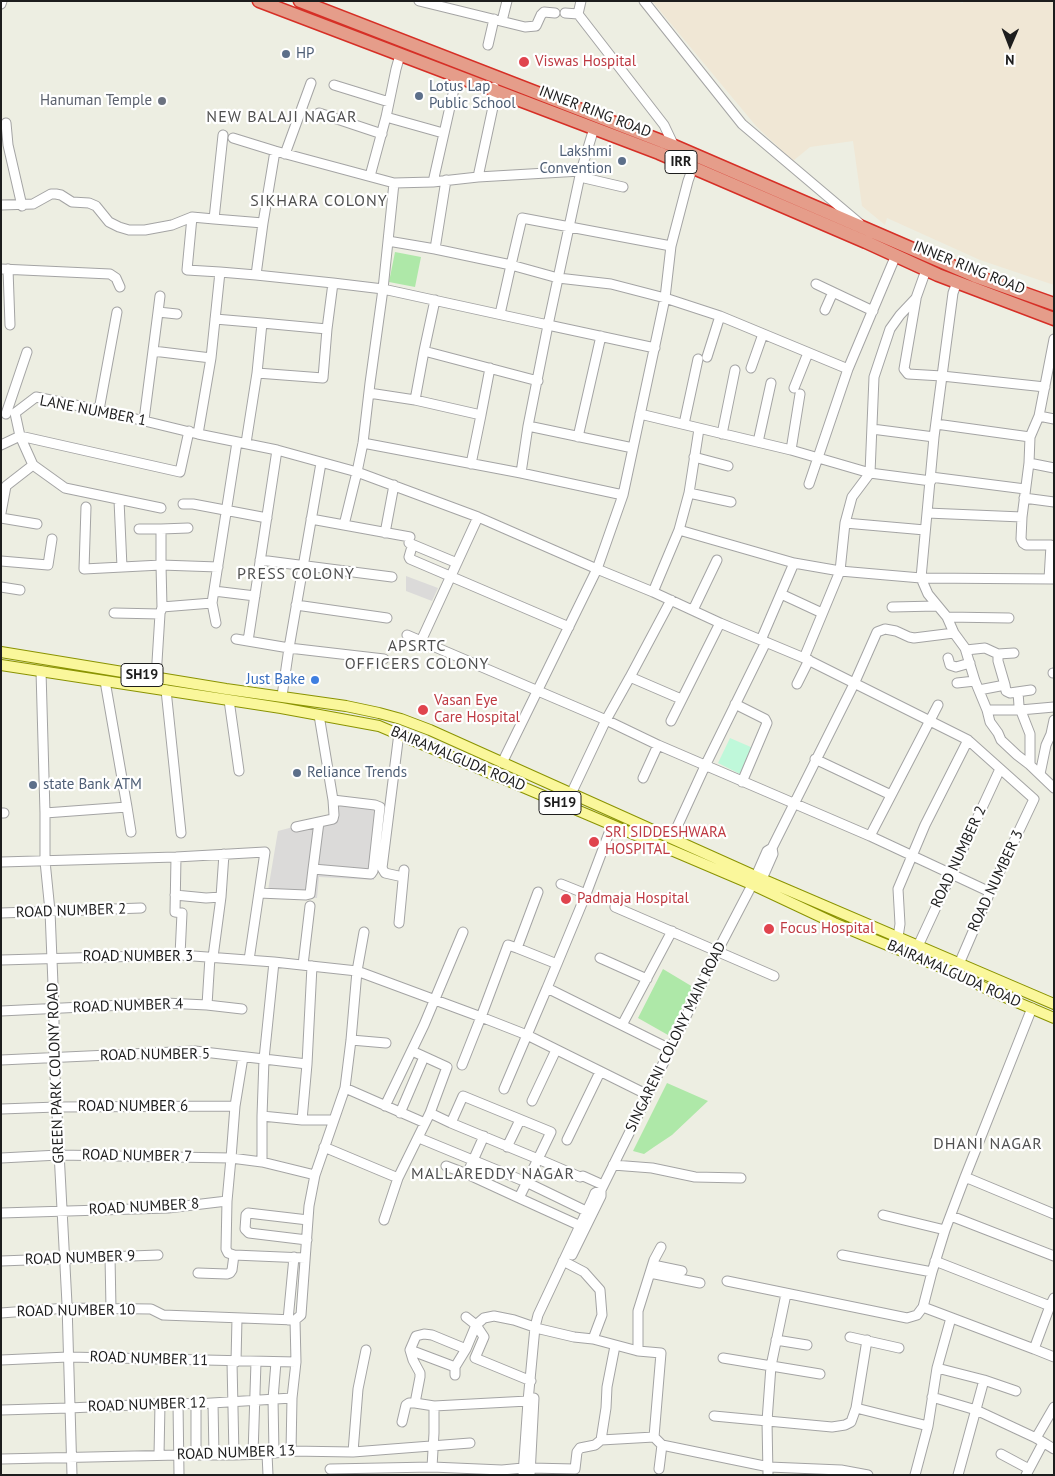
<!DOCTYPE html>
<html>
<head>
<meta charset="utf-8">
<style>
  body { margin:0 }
  #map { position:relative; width:1055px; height:1476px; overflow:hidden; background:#edeee2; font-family:"PT Sans",sans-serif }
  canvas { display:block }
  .frame { position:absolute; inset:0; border:2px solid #1d1d1d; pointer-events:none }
  .north { position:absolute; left:985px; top:20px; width:50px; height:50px; -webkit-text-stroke:4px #fff; paint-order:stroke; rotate:181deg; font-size:14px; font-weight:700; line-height:20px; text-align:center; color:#1d1d1d }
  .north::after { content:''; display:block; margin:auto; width:18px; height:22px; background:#1d1d1d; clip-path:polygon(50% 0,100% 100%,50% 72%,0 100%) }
</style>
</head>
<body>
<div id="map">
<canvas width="1055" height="1476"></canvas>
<div class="frame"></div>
<div class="north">N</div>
</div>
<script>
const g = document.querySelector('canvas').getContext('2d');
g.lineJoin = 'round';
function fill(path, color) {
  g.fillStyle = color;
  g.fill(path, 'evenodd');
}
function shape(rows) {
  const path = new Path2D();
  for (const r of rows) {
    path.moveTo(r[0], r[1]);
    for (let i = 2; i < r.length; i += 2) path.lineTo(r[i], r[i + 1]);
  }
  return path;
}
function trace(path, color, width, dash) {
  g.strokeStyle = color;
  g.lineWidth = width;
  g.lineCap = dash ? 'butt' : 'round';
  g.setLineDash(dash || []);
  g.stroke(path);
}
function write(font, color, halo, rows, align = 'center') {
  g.font = font + ' "PT Sans",sans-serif';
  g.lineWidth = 4.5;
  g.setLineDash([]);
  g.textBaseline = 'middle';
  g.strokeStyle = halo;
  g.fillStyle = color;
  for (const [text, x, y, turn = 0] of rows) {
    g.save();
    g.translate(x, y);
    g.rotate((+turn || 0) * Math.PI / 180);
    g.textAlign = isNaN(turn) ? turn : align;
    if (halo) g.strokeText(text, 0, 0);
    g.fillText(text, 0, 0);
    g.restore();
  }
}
const residential = shape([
  [406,576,438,588,432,601,406,591],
  [335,797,383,803,374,880,319,877,317,898,267,896,278,831,331,817]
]);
const military = shape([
  [652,1,956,1,963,3,963,1,1054,1,1054,285,980,260,887,218,885,225,862,206,853,141,810,147,793,161,756,126]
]);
const grass = shape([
  [395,252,421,257,415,287,389,282],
  [663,969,693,987,668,1035,638,1018],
  [667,1083,708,1101,672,1135,654,1147,644,1154,633,1151]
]);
const park = shape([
  [730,738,753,748,740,774,718,763]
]);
const minor = shape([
  [419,1,525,27,536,26,541,15,544,12,555,13],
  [581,1,578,14,664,125,674,146],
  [644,1,742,124,859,223],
  [1,4,2,1],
  [565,13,578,14],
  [502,21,507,1],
  [488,45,494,19],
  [457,76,433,182,478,177,581,171,594,128],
  [334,85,389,102],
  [319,113,382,134],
  [386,117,443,133],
  [6,123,8,145,22,206],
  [223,135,214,219,263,223],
  [233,138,275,151],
  [285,154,311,83],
  [581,171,548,325,655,348],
  [370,176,386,117,396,69,400,55],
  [478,177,493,107,494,87],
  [580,177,623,187],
  [1,205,33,204,51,194,56,194,61,195,72,202,89,203,96,206,109,222,119,227,129,230,145,230,172,225,192,217],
  [214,219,192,217,187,270,220,272],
  [388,241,394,183,433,182],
  [671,246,522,218,511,265,558,278,611,284,665,298,720,316,848,369],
  [435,249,446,180],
  [1,269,110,274,116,278,120,287],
  [8,269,10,325],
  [333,283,256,275,263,223,275,151,394,183],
  [816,284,873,311],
  [916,299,904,369,908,374,942,376,953,293,957,282],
  [825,310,833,292],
  [158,312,160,296],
  [500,314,511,265,435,249,388,241,383,289,548,325,528,426,521,473,623,495],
  [215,319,262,323],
  [153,351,211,358],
  [424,351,435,300],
  [707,357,720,316],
  [490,368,481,415,415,400,424,351,538,381],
  [751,368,763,334],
  [257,373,262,323,327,329],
  [794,388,808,353],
  [369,393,415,400],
  [99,410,117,312],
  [6,414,27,352],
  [640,414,791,450,870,473,931,481],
  [1039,416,1054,419],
  [144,420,158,312,177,314],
  [684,424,698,359],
  [936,424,1030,437],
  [528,426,633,448],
  [872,429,934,437],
  [198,434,211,358,220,272,256,275],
  [722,434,735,370],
  [578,437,601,336],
  [758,442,771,383],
  [246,443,257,373,323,378,327,329,333,283,383,289,370,383,363,443,357,472,478,517,597,569,653,592,720,623,804,658],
  [363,443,521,473],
  [1,445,20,436,180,472,189,431],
  [791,450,800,394],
  [694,457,728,466],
  [1029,463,1030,437,1039,416,1054,339],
  [471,464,481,415],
  [931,477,1025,489],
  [809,484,848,369,896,255],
  [689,493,731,502],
  [1024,498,1054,502],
  [119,500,122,567],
  [183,504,193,504,267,518],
  [86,507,84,569,161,565,218,567],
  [161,508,65,488,33,465,20,436,15,413,36,397,99,410,198,434,277,450],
  [1,513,6,486,33,465],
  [927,513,1022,517],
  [1,518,37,524],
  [311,519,410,537],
  [845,523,852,497,870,473,874,377,890,329,900,315,916,298,926,270],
  [139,529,161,529,161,565,162,607,161,611],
  [161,529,188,528],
  [679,530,689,493,699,429],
  [385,533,394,485],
  [409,543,457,563],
  [411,550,409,557,410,559,569,627],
  [260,560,392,577],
  [1,561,48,565,52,539],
  [1049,579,1051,545,1026,545,1023,543,1021,539,1022,517,1029,463,1054,468],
  [1054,579,921,578,928,594,947,617,954,633,965,648,975,681,987,710,990,722,998,733,1001,740,1017,755,1030,765,1054,788],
  [1,587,20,590],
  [214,591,255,596],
  [653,592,679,530,794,563],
  [781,594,822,613],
  [212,603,216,623],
  [296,605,387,618],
  [162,607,212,603,237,442],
  [892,607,937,606],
  [693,610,717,560],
  [114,613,160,614,156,678],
  [947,617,1009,618],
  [407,635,606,720,658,745,870,836],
  [236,639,289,648,384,659],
  [761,640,794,563,840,571,845,523,925,530],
  [248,641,277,450,357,472,344,525],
  [421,641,478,517],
  [966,650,985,648,998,654,1014,653],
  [998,654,998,661,1005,685],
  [948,658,950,665,956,667,970,663],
  [41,671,45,813,45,861,50,911,54,1009,54,1057,67,1304,72,1475],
  [1053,673,1054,673],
  [630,677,671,600],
  [957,683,975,681],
  [797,684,809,660],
  [166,690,181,833],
  [979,690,1005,685,1006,691,1010,693,1031,690],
  [1018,692,1019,706,1030,734,1030,765],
  [282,696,289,648,321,463],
  [229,700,239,771],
  [735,704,765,719,767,723,742,782],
  [938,705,870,836,990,892],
  [987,710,1020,710,1054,707],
  [319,715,333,800,375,805,380,807,373,871,371,874,313,869,319,822],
  [671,721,720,623],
  [399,733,382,868,385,873,403,877],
  [815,759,891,795],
  [502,763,597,569,623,495,665,298,671,246,688,181,693,167],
  [1040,774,1046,745,1051,734,1054,720],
  [643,778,658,745],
  [571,794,606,720,630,677,681,699],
  [127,807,131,832],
  [1,813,4,813],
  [45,813,127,807,105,681],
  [296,827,333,819,334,815,333,800],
  [672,838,705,766,766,642],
  [176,857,175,912,182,913,180,955],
  [1,862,176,857,265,852,249,960],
  [756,876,767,851,772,848,854,684,877,632,885,629,896,631,909,637,914,638,954,633],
  [762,879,773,854,772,848],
  [259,893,306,895,310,894,313,869],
  [586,894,612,825],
  [175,895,206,898,221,897],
  [615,907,774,976],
  [1,913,141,908],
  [399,923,404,870],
  [898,937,900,924,898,889,925,825,968,740],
  [918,946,1000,769],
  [517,948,557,964],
  [213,957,221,897,224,854],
  [600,958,647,979],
  [1,960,180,955,274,962],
  [959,964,990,892,1034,799,968,740,804,658,840,571,921,578,934,437,942,376,1045,387],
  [303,965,310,906],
  [547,988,586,894,561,884],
  [207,1005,242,1009],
  [1,1011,165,1003,207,1005,210,957],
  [622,1025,672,931],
  [351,1040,386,1043],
  [412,1051,447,1067,430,1113],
  [243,1057,235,1106,231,1158,262,1162,315,1175],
  [1,1060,195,1051,307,1064],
  [462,1065,481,1017,527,1035,504,1089],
  [345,1088,351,1040,357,971,481,1017,508,945,517,948,538,892],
  [648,1095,527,1035,547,988,670,1049],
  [532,1101,556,1050],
  [385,1106,424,1025,463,932],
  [1,1109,57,1107,235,1106],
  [400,1113,424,1057],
  [262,1116,264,1059,274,962,357,971,364,932],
  [302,1120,307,1064,312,966],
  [451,1123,463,1096,551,1132,538,1159,580,1177,583,1176,603,1185],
  [484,1136,467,1174,519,1198],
  [419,1138,526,1182,586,1211],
  [567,1140,600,1072],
  [324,1147,398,1178],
  [507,1147,520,1120],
  [1,1158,59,1155,231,1158,227,1201],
  [262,1162,262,1116,302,1120,334,1120],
  [613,1165,652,1168,695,1177,741,1178],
  [446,1166,467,1174],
  [965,1177,1054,1214],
  [1,1213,168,1208,227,1201,226,1249,228,1253,234,1255],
  [883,1215,945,1230],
  [951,1216,1054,1256],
  [384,1220,398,1178,430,1113,451,1123,538,1159,519,1198,585,1228],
  [307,1240,249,1233,245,1229,246,1215,248,1213,308,1220],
  [572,1255,601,1196,601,1190],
  [110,1256,111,1309],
  [1,1261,158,1255],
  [563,1261,584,1272,600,1290,602,1315,593,1339],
  [935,1261,1050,1306,1054,1298],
  [653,1265,682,1271],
  [932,1272,945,1230,965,1177,1032,1008],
  [198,1273,227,1274,230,1273,232,1270,234,1255,305,1258],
  [650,1273,700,1283],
  [727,1281,907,1318,917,1315,923,1307,932,1272,842,1255],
  [1050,1306,1034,1349,1054,1357],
  [923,1307,1034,1349],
  [1,1313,67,1308,151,1309,163,1315,295,1320],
  [466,1317,476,1325,484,1337,475,1358,531,1381],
  [288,1320,294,1257],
  [850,1337,899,1348],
  [776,1340,807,1345],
  [410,1350,455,1367],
  [638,1351,638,1311,654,1260,661,1247],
  [723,1358,820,1374],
  [1,1360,68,1357,296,1362],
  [232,1362,234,1455],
  [236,1362,237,1318],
  [937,1368,984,1380,958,1475],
  [455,1375,455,1367,466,1349,476,1325,484,1318,494,1316,514,1320,540,1329,574,1337,593,1339,638,1351,661,1353,654,1437,662,1445,769,1467,841,1470,868,1475],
  [984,1380,1016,1391],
  [932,1397,976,1410,1036,1438,1054,1449],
  [178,1403,179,1475],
  [213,1403,214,1455],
  [415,1403,434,1406,528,1401],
  [856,1408,928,1426],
  [1,1410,69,1408,178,1403,196,1404,292,1398],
  [714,1416,832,1427,845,1425,851,1422,856,1408,867,1340],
  [402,1422,406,1405,409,1403,415,1403,420,1377,420,1373,413,1360,410,1350,416,1336,424,1334,432,1335,466,1349],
  [1036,1438,1054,1407],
  [601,1440,654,1437],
  [291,1451,292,1398,296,1362,295,1320,301,1315,309,1206,315,1175,345,1088,425,1123],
  [353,1452,358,1389,366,1350],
  [274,1453,273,1399,276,1362],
  [253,1454,256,1362],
  [267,1454,268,1475],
  [1001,1454,1029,1469],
  [159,1455,160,1404],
  [196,1455,196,1404],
  [1,1459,179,1455,234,1455,267,1454,291,1451,353,1452,470,1443],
  [432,1467,434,1433,434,1406],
  [530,1468,575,1469,577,1452,580,1448,595,1445,601,1440,606,1408,607,1387,615,1346],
  [330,1469,432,1467,502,1470,523,1468],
  [659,1469,662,1445],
  [523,1475,528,1401,535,1327,538,1315,593,1198,595,1193,601,1190,648,1095,717,952,752,885],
  [530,1475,534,1398],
  [768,1475,767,1421,771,1366,786,1294],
  [915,1475,928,1426,937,1368,951,1318],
  [1026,1475,1043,1443]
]);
const major = shape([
  [1,652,226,689,346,706,379,713,401,719,430,730,762,879,1054,1004],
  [1,665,281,708,379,726,751,884,834,923,955,973,993,992,1054,1018]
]);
const highway = shape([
  [259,1,659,153,866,242,938,275,1054,319],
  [300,1,674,146,975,276,1054,304]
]);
const markers = [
  [286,54,5,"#5c6f8a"],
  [524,62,6,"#e0444e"],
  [419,96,5,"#5c6f8a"],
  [162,101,5,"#6b7280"],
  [622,161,5,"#5c6f8a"],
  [315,680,5,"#3f7fe0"],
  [423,710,6,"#e0444e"],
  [297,773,5,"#5c6f8a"],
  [33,785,5,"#5c6f8a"],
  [594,842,6,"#e0444e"],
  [566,899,6,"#e0444e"],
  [769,929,6,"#e0444e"]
];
const shields = [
  [681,162,32],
  [142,675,42],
  [560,803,42]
];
const shieldNames = [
  ["IRR",681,162],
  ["SH19",142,675],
  ["SH19",560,803]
];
const serviceNames = [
  ["HP",296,54],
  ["Lotus Lap",429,87],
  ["Public School",429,104],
  ["Lakshmi",612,152,"right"],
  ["Convention",612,169,"right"],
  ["Reliance Trends",307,773],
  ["state Bank ATM",43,785]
];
const healthNames = [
  ["Viswas Hospital",535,62],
  ["Vasan Eye",434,701],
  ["Care Hospital",434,718],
  ["SRI SIDDESHWARA",605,833],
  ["HOSPITAL",605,850],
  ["Padmaja Hospital",577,899],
  ["Focus Hospital",780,929]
];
const worshipNames = [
  ["Hanuman Temple",152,101]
];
const streetNames = [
  ["INNER RING ROAD",595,112,21],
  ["INNER RING ROAD",969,268,22],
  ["LANE NUMBER 1",93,411,11],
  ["BAIRAMALGUDA ROAD",458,759,23],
  ["ROAD NUMBER 2",959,857,-65],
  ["ROAD NUMBER 3",996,881,-65],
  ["ROAD NUMBER 2",71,911,-2],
  ["ROAD NUMBER 3",138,957],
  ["BAIRAMALGUDA ROAD",954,974,24],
  ["ROAD NUMBER 4",128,1006,-2],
  ["SINGARENI COLONY MAIN ROAD",676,1037,-64],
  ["ROAD NUMBER 5",155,1055,-1],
  ["GREEN PARK COLONY ROAD",56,1073,-92],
  ["ROAD NUMBER 6",133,1107],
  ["ROAD NUMBER 7",137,1156,1],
  ["ROAD NUMBER 8",144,1207,-3],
  ["ROAD NUMBER 9",80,1258,-2],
  ["ROAD NUMBER 10",76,1311,-1],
  ["ROAD NUMBER 11",149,1359,2],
  ["ROAD NUMBER 12",147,1405,-2],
  ["ROAD NUMBER 13",236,1453,-2]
];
const shopNames = [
  ["Just Bake",305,680]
];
const neighbourhoodNames = [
  ["NEW BALAJI NAGAR",282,117],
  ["SIKHARA COLONY",319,201],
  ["PRESS COLONY",296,574],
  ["APSRTC",417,646],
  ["OFFICERS COLONY",417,664],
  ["DHANI NAGAR",988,1144],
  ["MALLAREDDY NAGAR",493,1174]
];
fill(residential, '#dbdad9');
fill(military, '#f0e7d5');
fill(grass, '#aee8a8');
fill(park, '#bff8da');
trace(minor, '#a4a4a4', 11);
trace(major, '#8a9302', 12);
trace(highway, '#d62f26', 15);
trace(minor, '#fff', 9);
trace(major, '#faf79b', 10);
trace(highway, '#e59d8a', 12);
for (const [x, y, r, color] of markers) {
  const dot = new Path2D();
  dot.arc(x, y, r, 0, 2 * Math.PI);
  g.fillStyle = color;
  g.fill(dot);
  trace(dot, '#fff', 2);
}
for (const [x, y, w] of shields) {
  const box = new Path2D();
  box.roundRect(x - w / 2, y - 11.5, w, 23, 4);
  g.fillStyle = '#fff';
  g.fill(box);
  trace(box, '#1d1d1d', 1);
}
write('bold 14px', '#1d1d1d', null, shieldNames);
write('15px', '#4e5e75', '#fff', serviceNames, 'left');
write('15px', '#be3a42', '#fff', healthNames, 'left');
write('15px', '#5b616d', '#fff', worshipNames, 'right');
write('15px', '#1d1d1d', '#fff', streetNames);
write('15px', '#366cbe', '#fff', shopNames, 'right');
g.letterSpacing = '1px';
write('16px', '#505050', '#fff', neighbourhoodNames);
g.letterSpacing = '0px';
</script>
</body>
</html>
